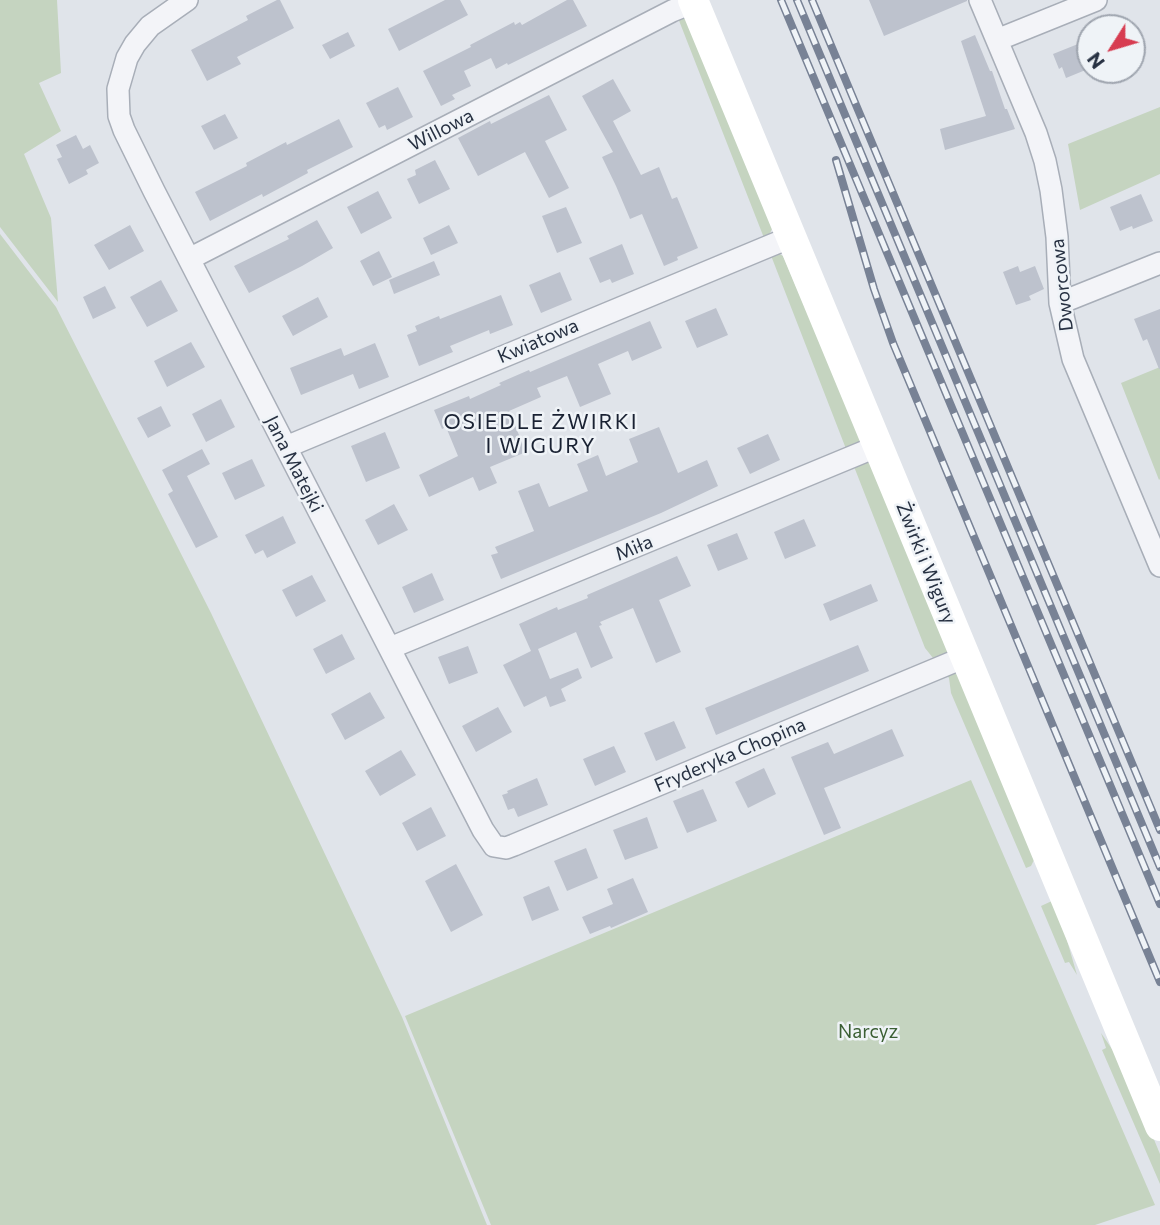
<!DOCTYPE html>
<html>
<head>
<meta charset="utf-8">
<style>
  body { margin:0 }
  #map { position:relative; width:1160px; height:1225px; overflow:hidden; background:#e0e4ea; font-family:Commissioner,sans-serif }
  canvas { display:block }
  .north { position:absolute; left:1076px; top:14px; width:70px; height:70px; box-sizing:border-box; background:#eff3f7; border:2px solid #9fa5af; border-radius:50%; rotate:233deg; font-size:19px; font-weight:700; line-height:28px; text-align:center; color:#273142 }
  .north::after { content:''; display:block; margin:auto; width:24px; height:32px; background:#d73c51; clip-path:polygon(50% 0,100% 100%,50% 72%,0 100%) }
</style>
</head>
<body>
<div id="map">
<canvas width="1160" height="1225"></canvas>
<div class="north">N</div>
</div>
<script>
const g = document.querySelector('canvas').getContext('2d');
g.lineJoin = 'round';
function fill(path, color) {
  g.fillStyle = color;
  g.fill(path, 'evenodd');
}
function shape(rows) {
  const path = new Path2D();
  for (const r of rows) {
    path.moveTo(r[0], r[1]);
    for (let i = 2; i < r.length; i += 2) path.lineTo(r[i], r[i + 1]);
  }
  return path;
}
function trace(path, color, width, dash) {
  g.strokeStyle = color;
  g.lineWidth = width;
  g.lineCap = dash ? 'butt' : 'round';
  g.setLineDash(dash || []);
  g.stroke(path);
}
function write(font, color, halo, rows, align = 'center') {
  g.font = font + ' Commissioner,sans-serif';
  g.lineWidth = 5;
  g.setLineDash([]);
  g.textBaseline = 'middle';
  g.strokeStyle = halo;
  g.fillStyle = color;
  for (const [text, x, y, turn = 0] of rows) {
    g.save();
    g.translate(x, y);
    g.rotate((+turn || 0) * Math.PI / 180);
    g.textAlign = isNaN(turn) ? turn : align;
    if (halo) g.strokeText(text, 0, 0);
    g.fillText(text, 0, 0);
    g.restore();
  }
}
const green = shape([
  [0,0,57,0,61,73,39,83,61,131,24,154,51,218,58,302,0,227],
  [678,18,683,18,688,21,773,227,770,233,764,238],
  [1160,107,1160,174,1080,210,1068,144],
  [0,234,56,307,211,613,402,1017,487,1225,0,1225],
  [770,253,778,253,783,256,862,441,848,454],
  [1160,367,1160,479,1159,480,1121,383],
  [863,462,871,463,948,646,947,654,937,663,925,648,853,464],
  [950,671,960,676,1035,858,1031,866,1026,868,951,693,949,678,944,672],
  [971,780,1155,1205,1095,1225,491,1225,405,1016],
  [1054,900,1060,916,1077,975,1069,962,1065,963,1041,906],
  [1101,1033,1123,1065,1160,1154,1160,1184,1102,1050,1106,1048]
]);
const building = shape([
  [277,0,280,0,294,28,237,57,241,64,207,81,191,50,248,20,246,16],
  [445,0,460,0,468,15,399,51,388,29],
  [567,0,573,0,587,26,508,65,507,63,496,69,491,58,464,71,471,86,452,95,455,99,441,106,423,71,471,47,470,45,514,22,515,25,520,22,522,25],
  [869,0,967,0,967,1,884,36],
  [348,32,355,46,330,59,322,45],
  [975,35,990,71,992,71,1005,109,1007,109,1015,129,945,150,940,129,986,116,961,41],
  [1078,44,1088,69,1066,78,1062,67,1059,69,1053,54],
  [613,79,631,111,613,121,641,175,659,167,672,199,677,197,698,248,677,257,678,260,664,266,642,214,630,219,616,186,602,157,613,152,582,96],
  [398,87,413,117,387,130,385,125,379,128,366,103],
  [549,95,567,130,545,141,569,188,549,198,525,152,478,176,458,138,490,121,491,124],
  [225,114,238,138,214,150,201,126],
  [339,119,353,147,307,170,308,173,263,197,262,194,210,221,195,192,247,166,246,163,286,142,287,145],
  [76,135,83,149,90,145,99,163,86,170,88,174,69,184,57,159,62,157,56,145],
  [435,160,450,189,419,204,407,179,416,175,415,170],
  [378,191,392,218,361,234,347,207],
  [1141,194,1153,221,1133,229,1132,226,1120,231,1110,207],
  [566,207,582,243,557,253,542,216],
  [317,220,333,248,302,266,249,293,234,266,289,239,287,236],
  [130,225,144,251,109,270,94,245],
  [449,225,458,243,431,255,423,238],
  [622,244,634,274,612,283,610,279,600,283,589,258],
  [379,251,392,277,373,286,360,261],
  [434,261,440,275,394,294,389,280],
  [1018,266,1020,272,1035,266,1044,289,1029,296,1031,300,1016,305,1003,272],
  [560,272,572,300,541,313,529,285],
  [161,280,178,311,147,327,130,297],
  [105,286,116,308,93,319,83,297],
  [501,295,513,325,490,334,489,330,450,346,453,352,419,366,407,335,417,331,415,326,439,316,440,319],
  [318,297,328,317,293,336,282,316],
  [716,308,728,335,697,348,685,321],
  [1160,309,1160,369,1159,369,1147,339,1143,341,1134,319],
  [650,321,662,348,632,361,628,351,598,364,611,394,580,407,567,376,537,388,541,397,509,411,526,452,490,467,497,483,479,491,473,477,429,497,419,475,458,456,446,427,442,429,434,410,469,396,470,399,501,385,499,383,529,370,530,372],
  [191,342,205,367,167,387,154,361],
  [375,343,389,377,359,389,353,374,301,395,290,368,341,348,344,356],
  [221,399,235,427,206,442,192,414],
  [161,406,171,426,148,438,137,418],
  [659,427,678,473,707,460,718,486,661,513,501,579,491,555,498,553,495,547,534,531,518,491,539,483,549,507,588,491,577,464,598,455,606,476,638,462,629,439],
  [385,432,400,468,366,482,351,446],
  [768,434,780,460,750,474,737,448],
  [202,449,210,464,187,476,218,537,196,548,168,494,173,491,162,470],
  [252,459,265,486,235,500,222,473],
  [394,504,408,530,378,545,365,520],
  [283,516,296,543,267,558,263,550,255,554,245,535],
  [804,519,816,546,785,559,774,532],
  [737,533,748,559,718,571,707,545],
  [677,556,691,586,659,600,681,652,656,663,633,608,600,622,602,625,599,626,613,658,591,668,576,632,538,649,550,679,578,668,582,678,561,689,566,701,550,707,546,696,524,707,503,665,531,651,519,624,557,607,558,610,588,598,587,595],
  [432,573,444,600,414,613,402,587],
  [312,575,326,601,296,617,282,590],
  [871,584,878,601,830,621,823,604],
  [342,634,355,659,326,674,313,649],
  [858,645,869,671,716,735,705,708],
  [468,646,478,673,449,684,438,657],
  [370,692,385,718,345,740,331,714],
  [498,707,512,732,476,752,462,726],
  [674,721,686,748,656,761,644,733],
  [892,729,904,756,824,788,841,828,824,835,791,757,828,742,834,754],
  [614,746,626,772,595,786,583,759],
  [401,750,416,775,380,796,365,771],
  [764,768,776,794,748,808,735,782],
  [537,778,548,805,518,817,514,808,508,810,502,795,508,793,507,791],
  [703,789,717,821,687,833,673,801],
  [431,807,446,836,417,851,402,823],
  [647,817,658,848,625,860,613,830],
  [586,848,598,878,567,891,554,861],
  [456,864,483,915,451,932,425,881],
  [633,878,648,912,611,928,610,926,590,934,582,917,613,904,607,889],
  [549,886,559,910,532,921,523,897]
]);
const street = shape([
  [187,0,150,26,135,44,127,58,118,89,119,116,124,130,154,191,483,830,494,846,506,848,514,845,965,657],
  [980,0,1036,133,1045,161,1051,190,1057,237,1060,303,1073,359,1160,566],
  [997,40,1096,0],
  [189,259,672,11,694,2],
  [1060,303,1160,263],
  [286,447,791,237],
  [390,648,878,446]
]);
const secondary = shape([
  [693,0,1160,1126]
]);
const rail = shape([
  [781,0,1160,904],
  [797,0,1160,867],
  [812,0,1160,830],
  [836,160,874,289,893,343,1160,982]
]);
const streetNames = [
  ["Willowa",441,130,-27],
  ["Dworcowa",1062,285,-96],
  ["Kwiatowa",538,341,-23],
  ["Jana Matejki",294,464,63],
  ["Miła",634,548,-22],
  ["Żwirki i Wigury",926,563,68],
  ["Fryderyka Chopina",730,755,-23]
];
const parkNames = [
  ["Narcyz",868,1032]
];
const neighbourhoodNames = [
  ["OSIEDLE ŻWIRKI",541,422],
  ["I WIGURY",541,446]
];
fill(green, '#c5d4c0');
fill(building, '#bdc2cd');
trace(street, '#a8aeb8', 24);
trace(street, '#f3f4f8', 21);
trace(secondary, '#fff', 30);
trace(rail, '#788295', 8);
trace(rail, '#eff3f7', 5, [16]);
write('19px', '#273142', '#eff3f7', streetNames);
write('19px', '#3b5f34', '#eff3f7', parkNames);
g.letterSpacing = '2px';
write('21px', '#1a2233', '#eff3f7', neighbourhoodNames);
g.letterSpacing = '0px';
</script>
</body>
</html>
